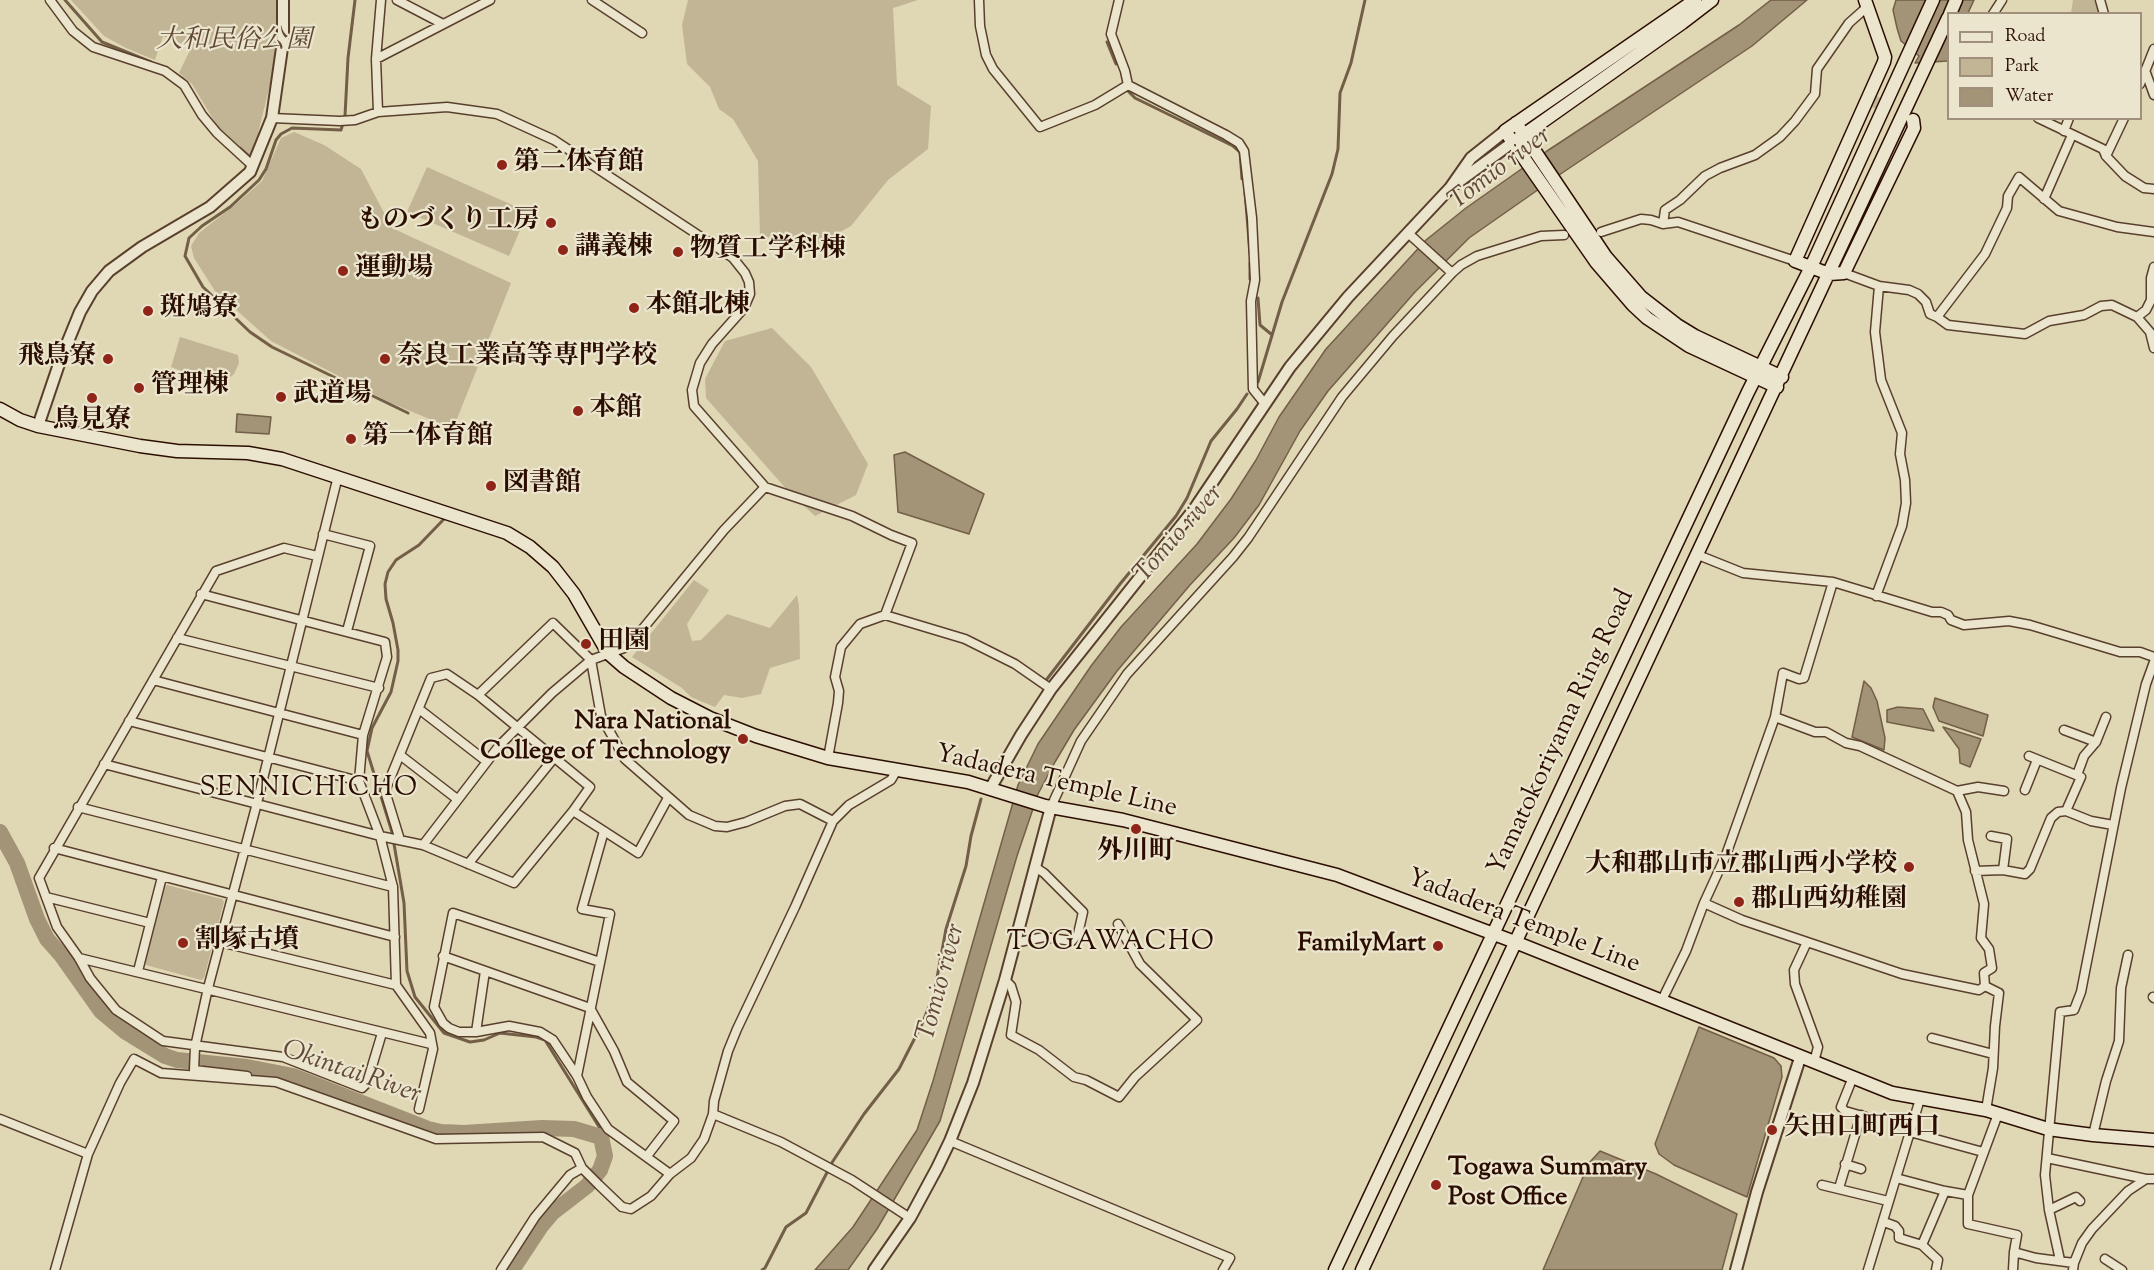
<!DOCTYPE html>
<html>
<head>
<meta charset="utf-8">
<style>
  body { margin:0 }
  #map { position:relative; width:2154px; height:1270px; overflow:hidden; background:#e0d7b4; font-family:"Sorts Mill Goudy",serif }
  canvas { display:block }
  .legend { position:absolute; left:1947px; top:12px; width:195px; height:108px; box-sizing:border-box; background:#ebe5ce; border:2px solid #9f8f7c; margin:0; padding:8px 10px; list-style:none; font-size:18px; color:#2c0e00 }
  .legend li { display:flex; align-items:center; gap:12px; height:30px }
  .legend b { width:30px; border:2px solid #9f8f7c }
</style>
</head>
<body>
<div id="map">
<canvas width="2154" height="1270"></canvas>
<ul class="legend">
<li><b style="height:8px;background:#ebe5ce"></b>Road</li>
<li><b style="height:16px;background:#c1b595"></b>Park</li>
<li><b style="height:16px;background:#a39377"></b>Water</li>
</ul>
</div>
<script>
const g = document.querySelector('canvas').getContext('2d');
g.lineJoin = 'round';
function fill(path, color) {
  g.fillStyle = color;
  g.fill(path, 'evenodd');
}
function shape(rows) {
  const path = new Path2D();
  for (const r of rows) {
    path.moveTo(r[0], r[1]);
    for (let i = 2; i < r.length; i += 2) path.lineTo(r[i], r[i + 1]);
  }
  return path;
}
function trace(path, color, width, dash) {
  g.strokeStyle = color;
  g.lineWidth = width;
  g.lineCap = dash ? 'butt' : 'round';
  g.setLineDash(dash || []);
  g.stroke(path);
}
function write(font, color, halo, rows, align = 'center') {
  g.font = font + ' "Sorts Mill Goudy","Noto Serif JP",serif';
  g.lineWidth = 4.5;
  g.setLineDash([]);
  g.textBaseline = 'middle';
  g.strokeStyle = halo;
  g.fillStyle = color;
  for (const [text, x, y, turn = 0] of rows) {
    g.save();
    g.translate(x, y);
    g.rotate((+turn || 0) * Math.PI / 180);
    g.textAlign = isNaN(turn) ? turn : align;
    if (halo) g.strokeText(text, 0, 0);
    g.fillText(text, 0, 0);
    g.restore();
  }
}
const green = shape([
  [71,0,276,0,279,28,270,85,252,157,219,129,192,84,179,73,191,48,163,36,155,60,126,48,104,36],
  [688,0,918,0,893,8,897,85,931,106,928,149,888,180,851,226,816,245,760,236,758,161,733,119,719,109,710,87,687,64,682,25],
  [2073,0,2094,0,2099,13,2071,13],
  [294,132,324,145,361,169,392,228,511,283,453,429,389,402,271,341,215,291,194,258,191,246,199,233,236,204,262,181,281,138],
  [427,167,528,212,509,256,407,212],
  [772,328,811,367,868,464,856,495,815,516,788,491,706,398,705,379,725,341],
  [180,337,238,355,239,363,234,374,220,386,171,367],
  [694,580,709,590,687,624,692,641,701,640,727,614,770,628,797,595,799,606,800,659,770,668,761,694,742,698,724,695,715,707,691,697,682,688,632,657],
  [167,885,222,899,224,902,204,978,201,980,146,965,145,963,164,887]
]);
const water = shape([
  [1771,0,1807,0,1752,46,1562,173,1469,238,1415,292,1328,391,1300,431,1259,505,1234,538,1190,585,1117,671,1074,730,1055,762,1038,794,1017,856,940,1121,877,1229,848,1270,815,1270,853,1227,917,1130,933,1081,1018,785,1038,744,1091,666,1121,627,1197,544,1231,499,1256,460,1279,417,1326,349,1426,240,1466,208,1547,151,1739,25,1771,0],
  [1896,0,1974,0,1968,13,1948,14,1948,61,1915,63,1919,56,1901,41,1897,28,1893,10,1896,0],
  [237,414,271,417,269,434,236,432,237,414],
  [905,452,984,494,969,534,898,512,894,455,905,452],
  [1864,681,1871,688,1877,701,1885,738,1884,750,1852,737,1864,681],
  [1935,698,1988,715,1983,736,1939,721,1933,707,1935,698],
  [1898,707,1923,709,1934,731,1887,722,1887,710,1898,707],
  [1943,727,1981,739,1970,767,1960,763,1959,749,1943,727],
  [1699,1027,1774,1058,1781,1066,1782,1077,1747,1197,1674,1165,1659,1154,1655,1144,1699,1027],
  [1600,1151,1656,1174,1737,1214,1722,1270,1543,1270,1589,1163,1600,1151]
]);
const stream = shape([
  [65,0,102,42,151,62],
  [355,0,348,58,345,116,341,130,292,128,281,134,276,140,266,169,259,180,230,207,202,226,189,238,185,256,203,287,250,332,272,347,408,413],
  [1107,42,1116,64],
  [166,68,183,79],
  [1126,89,1135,98,1233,146,1240,152,1242,179],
  [240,148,249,156],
  [1245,192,1250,253],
  [1250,279,1250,263],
  [1258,298,1260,325,1271,334],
  [1258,382,1282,302,1332,174,1338,149,1340,93,1351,63,1365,0],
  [444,519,419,545,396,560,388,572,385,584,386,599,393,623,398,650,398,661,391,692,372,728,367,751,392,832,404,903,407,971,415,997,444,1033,470,1042,484,1040,500,1033,536,1037,545,1040,601,1130,601,1137],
  [1047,679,1120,584,1176,516,1187,498,1211,441,1237,409,1247,394],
  [762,1270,765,1268,786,1227,806,1213,833,1161,864,1114,899,1069,922,1024,934,994,946,929,966,866,971,836,981,799]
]);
const river = shape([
  [0,832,17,863,37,919,47,939,62,956,101,1011,126,1032,165,1056,177,1060,247,1067,293,1076,428,1129,441,1132,464,1133,542,1128,574,1129,601,1137,605,1156,600,1170,587,1186,552,1213,541,1226,512,1270]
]);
const secondaryTunnel = shape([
  [1873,101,1888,108]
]);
const minor = shape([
  [50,0,73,31,93,47,165,71,184,85,202,115,217,133,253,166],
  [397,0,443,24],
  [592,0,642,33],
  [979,0,980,26,986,55,993,69,1040,127,1095,105,1128,85],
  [1119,0,1111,34,1125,71,1128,85],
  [2100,0,2104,14],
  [1993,14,2002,0],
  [376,59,490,0],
  [2146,73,2154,95],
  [2140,84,2154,49],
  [1128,85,1226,135,1239,143,1244,151,1252,218,1255,280,1251,301,1253,389,1265,404],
  [378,112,376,59,381,0],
  [272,118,340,121,355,120,378,112,447,107,497,114,554,140,733,258,745,273,749,282,750,294,744,308,712,344,700,363,692,390,694,406,765,487,852,516,891,535,912,543,885,615,965,639,1015,664,1051,689],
  [2038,118,2103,149,2106,156,2125,176,2144,188,2154,189],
  [2064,131,2069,118],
  [2106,156,2124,118],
  [2044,199,2072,135],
  [1663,224,1665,210,1680,200,1705,176,1720,168,1755,155,1780,137,1795,121,1815,94,1817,69,1849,23,1867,7],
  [1601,232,1641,219,1651,220,1663,224,1678,222,1795,261],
  [1408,233,1452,273],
  [1844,273,1879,286,1909,290,1918,294,1926,302,1930,314,1937,317,1948,325,2025,334,2049,321,2084,315,2101,306,2112,305,2137,317,2150,332,2154,348],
  [1937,317,1985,254,2007,208,2008,196,2019,177,2059,211,2117,227,2154,232],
  [2137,317,2146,310,2151,300,2151,278,2154,267],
  [323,534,370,546,347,631],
  [1698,555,1743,573,1833,582,1932,612,1941,612,1948,615,1951,620,1964,625,2009,621,2030,625,2120,652,2140,652,2154,657],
  [317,556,284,548,216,571,39,878,57,927,79,958,90,978,116,1010,163,1041,283,1057,362,1088,367,1083,382,1033],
  [201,594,385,642,387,657,363,735,359,781,380,836,393,887,396,985,430,1033,433,1049,419,1109],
  [1876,596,1902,526,1906,503,1905,480,1900,454,1902,433,1881,380,1875,332,1879,286],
  [177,638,379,688],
  [153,680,363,735],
  [478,695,553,623,591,660,601,716,625,759,689,815,715,826,727,827,746,822,785,806,800,804,833,821],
  [419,709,486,761],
  [129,721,359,781],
  [2064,730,2096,742],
  [400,755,457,799],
  [2029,756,2081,777,2066,811],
  [828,758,838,703,839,691,835,677,841,647,860,624,885,615],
  [104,764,380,836,423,845,514,883,573,811,590,787,478,695,447,674,431,678,385,791,400,840],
  [2077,775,2084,756,2096,742,2106,717],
  [2025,790,2037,760],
  [1957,791,1978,787,2004,791],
  [78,807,393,887],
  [1051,807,1081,741,1127,674,1233,557,1248,538,1342,397,1393,336,1452,273,1461,265,1477,256,1541,236,1564,235],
  [573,811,638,853,668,798],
  [1991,836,2007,839,2003,870],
  [423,845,499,746,552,693,591,660,624,648,636,637,724,530,765,487],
  [54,848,395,937],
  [468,864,554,758],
  [1975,871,2003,870,2025,874,2030,869,2051,818,2058,812,2066,811,2091,821,2113,825],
  [46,897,150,923],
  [1704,903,1742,920,1902,974,1979,990,1985,986,1984,973,1992,968,1989,949,1981,938,1984,904,1968,840,1966,812,1957,791,1860,746,1846,743,1826,732,1815,732,1775,717],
  [220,942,396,985],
  [1807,942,1794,970,1795,984,1818,1047,1814,1062],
  [1014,943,1044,937,1072,941,1078,934,1083,912,1044,873,1035,867],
  [443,956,590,1008,614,1051,627,1082,674,1121,647,1156],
  [79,958,431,1044],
  [600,962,453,913,434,1007,443,1023,449,1028,459,1032,476,1032,509,1026,540,1032,553,1040,577,1076,587,1097,608,1129,670,1174],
  [138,971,162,877],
  [1005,980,1011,986,1016,1002,1011,1035,1039,1050,1074,1077,1086,1080,1119,1097,1135,1077,1197,1020,1140,964,1118,924],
  [1985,986,1999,993,1995,1026,1993,1068,1986,1110],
  [2153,997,2154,998],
  [1661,1002,1686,951,1704,903,1726,855,1775,717,1783,673,1799,679,1804,678,1833,582],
  [476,1032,485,971],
  [1932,1038,1993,1054],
  [247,1076,194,1070,195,1047,208,988,257,803,338,476],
  [577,1076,610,914,582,909,604,831],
  [1853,1077,1841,1107,1845,1111,1866,1117],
  [713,1114,781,1142,852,1180,910,1218],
  [1998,1114,1968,1195,1968,1224,2017,1235,2014,1252],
  [0,1119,88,1154],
  [1910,1132,1983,1152],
  [2093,1135,2106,1081,2119,1041,2121,988,2128,955],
  [950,1141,1230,1258,1223,1270],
  [2047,1158,2146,1179],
  [1845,1164,1861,1169],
  [1896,1178,1945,1191,1968,1195],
  [1822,1185,1888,1201],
  [1839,1188,1861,1115],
  [2049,1210,2076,1197,2080,1201],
  [1884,1222,1895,1226,1899,1231,1899,1238,1922,1245,1938,1260,1936,1270],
  [1922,1245,1945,1191],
  [2105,1259,2122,1270],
  [2060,1260,2049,1210,2045,1175,2060,1012,2074,1010,2081,992,2121,788,2146,684,2154,662],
  [55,1270,88,1154,120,1083,134,1059,161,1073,276,1082,436,1139,543,1137,575,1153,582,1168,599,1185,622,1207,631,1209,651,1196,670,1174,691,1158,704,1139,713,1114,714,1101,728,1051,737,1029,795,907,833,821,849,805,891,780,897,770],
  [501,1270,535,1217,570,1175,582,1168],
  [1868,1270,1920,1099],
  [2013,1270,2014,1252,2036,1258,2074,1263],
  [2073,1270,2074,1263,2082,1243,2092,1229,2128,1191,2146,1179,2154,1179]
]);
const tertiary = shape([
  [1457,183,1513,142],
  [38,426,60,361,80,312,92,291,109,271,142,247,210,207,250,172,272,118,283,41,283,0],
  [990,789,1021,735,1051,689,1195,508,1290,367,1348,297,1450,188,1471,158,1505,131],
  [874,1270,910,1218,937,1168,950,1141,973,1083,1005,980,1051,807],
  [1736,1270,1757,1192,1800,1058]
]);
const secondary = shape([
  [1695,0,1505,131,1596,262,1633,305,1647,318,1689,346,1777,387],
  [1865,0,1885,57,1884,62,1795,261,1829,274,1844,273,1914,128,1913,120],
  [1950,14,1956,0],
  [1516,123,1606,257,1641,297,1677,325,1695,336,1782,377],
  [1518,139,1682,23,1712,0],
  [0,409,20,420,38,426,140,446,177,451,248,453,282,459,507,533,530,547,553,567,574,594,608,653,624,667,671,698,710,718,756,736,828,758,968,782,1045,806,1123,820,1337,875,1515,942,1892,1093,1986,1110,2048,1129,2093,1135,2154,1140],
  [1335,1270,1748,392,1811,267,1933,0],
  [1362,1270,1948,18]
]);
const markers = [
  [502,165,6,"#8f2418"],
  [551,223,6,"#8f2418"],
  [563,250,6,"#8f2418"],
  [678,252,6,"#8f2418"],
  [343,271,6,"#8f2418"],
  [634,308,6,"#8f2418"],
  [148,311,6,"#8f2418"],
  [108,359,6,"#8f2418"],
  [385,359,6,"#8f2418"],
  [139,388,6,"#8f2418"],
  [281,397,6,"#8f2418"],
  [92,398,6,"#8f2418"],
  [578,411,6,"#8f2418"],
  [351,439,6,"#8f2418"],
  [491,486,6,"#8f2418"],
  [586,644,6,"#8f2418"],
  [743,739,6,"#8f2418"],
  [1136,829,6,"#8f2418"],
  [1909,867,6,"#8f2418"],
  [1739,902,6,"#8f2418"],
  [183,943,6,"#8f2418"],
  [1438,946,6,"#8f2418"],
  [1772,1130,6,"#8f2418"],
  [1436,1185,6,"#8f2418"]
];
const parkNames = [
  ["大和民俗公園",234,43]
];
const poiNames = [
  ["第二体育館",514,165],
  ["ものづくり工房",539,223,"right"],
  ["講義棟",575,250],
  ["物質工学科棟",690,252],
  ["運動場",355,271],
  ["本館北棟",646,308],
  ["斑鳩寮",160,311],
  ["飛鳥寮",96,359,"right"],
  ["奈良工業高等専門学校",397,359],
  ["管理棟",151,388],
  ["武道場",293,397],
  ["本館",590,411],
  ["鳥見寮",92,423,"center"],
  ["第一体育館",363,439],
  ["図書館",503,486],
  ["田園",598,644],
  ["Nara National",731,724,"right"],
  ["College of Technology",731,754,"right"],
  ["外川町",1136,854,"center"],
  ["大和郡山市立郡山西小学校",1897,867,"right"],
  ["郡山西幼稚園",1751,902],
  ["割塚古墳",195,943],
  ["FamilyMart",1426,946,"right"],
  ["矢田口町西口",1784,1130],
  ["Togawa Summary",1448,1170],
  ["Post Office",1448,1200]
];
const streetNames = [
  ["Yamatokoriyama Ring Road",1563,733,-65],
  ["Yadadera Temple Line",1056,783,13],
  ["Yadadera Temple Line",1523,923,21]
];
const waterNames = [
  ["Tomio river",1501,170,-37],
  ["Tomio river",1180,535,-49],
  ["Tomio river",943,983,-75],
  ["Okintai River",351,1074,19]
];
const neighbourhoodNames = [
  ["SENNICHICHO",309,790],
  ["TOGAWACHO",1111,944]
];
fill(green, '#c1b595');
fill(water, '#a39377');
trace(water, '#735e47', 1.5);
trace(stream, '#735e47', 3);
trace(river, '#a39377', 16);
trace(secondaryTunnel, '#c5b999', 12, [12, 6]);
trace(minor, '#59402d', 11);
trace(tertiary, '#59402d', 14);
trace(secondary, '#2c0e00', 15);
trace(minor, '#ebe5ce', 8);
trace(tertiary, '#ebe5ce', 10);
trace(secondary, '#ebe5ce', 12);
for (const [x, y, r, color] of markers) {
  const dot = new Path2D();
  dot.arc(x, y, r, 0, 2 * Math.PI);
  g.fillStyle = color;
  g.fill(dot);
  trace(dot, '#ebe5ce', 2);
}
write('italic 26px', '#604834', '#ebe5ce', parkNames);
write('bold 26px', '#2c0e00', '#ebe5ce', poiNames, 'left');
write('26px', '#2c0e00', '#ebe5ce', streetNames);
write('italic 27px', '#624a36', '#ebe5ce', waterNames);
g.letterSpacing = '1.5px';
write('27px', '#2c0e00', '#ebe5ce', neighbourhoodNames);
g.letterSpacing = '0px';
</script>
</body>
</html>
